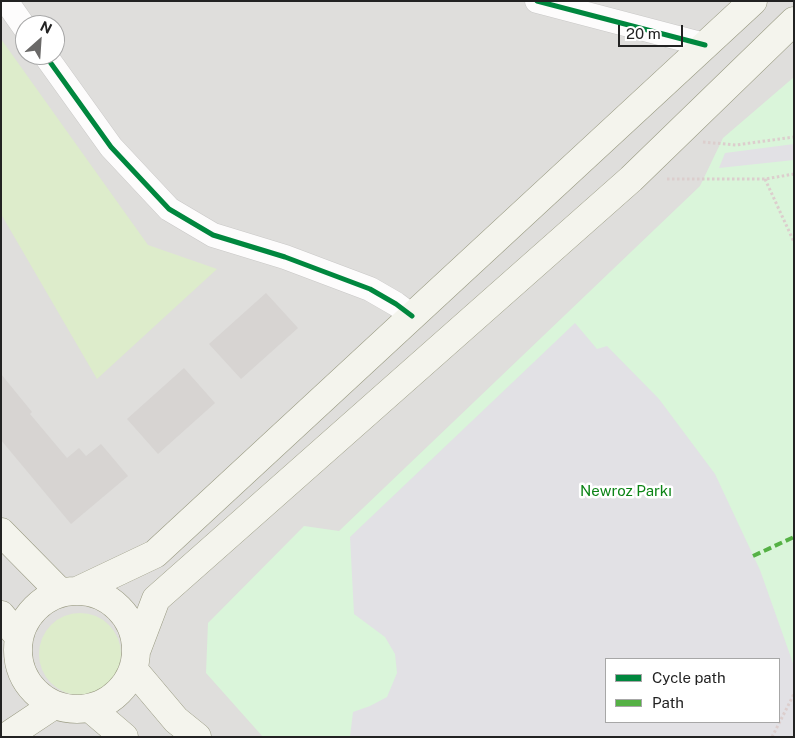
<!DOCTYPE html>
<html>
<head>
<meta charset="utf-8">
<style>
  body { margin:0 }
  #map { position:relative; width:795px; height:738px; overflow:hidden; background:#f0eeeb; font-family:"Public Sans",sans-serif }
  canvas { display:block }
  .frame { position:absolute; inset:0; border:2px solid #222; pointer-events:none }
  .legend { position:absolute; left:605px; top:658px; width:175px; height:65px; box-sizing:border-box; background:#fff; border:1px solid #a7a7a7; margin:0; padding:6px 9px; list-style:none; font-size:15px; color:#222 }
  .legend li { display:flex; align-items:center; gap:10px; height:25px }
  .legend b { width:25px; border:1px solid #a7a7a7 }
  .north { position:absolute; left:15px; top:15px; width:50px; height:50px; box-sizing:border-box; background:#fff; border:1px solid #a7a7a7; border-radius:50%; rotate:26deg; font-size:14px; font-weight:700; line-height:20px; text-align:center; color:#222 }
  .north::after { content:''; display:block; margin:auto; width:18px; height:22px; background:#6a6968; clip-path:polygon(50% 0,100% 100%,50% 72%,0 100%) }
  .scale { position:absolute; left:618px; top:25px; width:65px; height:22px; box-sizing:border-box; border:2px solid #222; border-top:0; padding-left:6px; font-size:15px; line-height:18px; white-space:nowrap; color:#222; -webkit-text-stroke:4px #fff; paint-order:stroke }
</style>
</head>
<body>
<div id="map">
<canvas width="795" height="738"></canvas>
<div class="frame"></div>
<ul class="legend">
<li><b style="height:6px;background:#00873e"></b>Cycle path</li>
<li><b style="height:6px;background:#55b145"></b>Path</li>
</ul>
<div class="north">N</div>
<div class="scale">20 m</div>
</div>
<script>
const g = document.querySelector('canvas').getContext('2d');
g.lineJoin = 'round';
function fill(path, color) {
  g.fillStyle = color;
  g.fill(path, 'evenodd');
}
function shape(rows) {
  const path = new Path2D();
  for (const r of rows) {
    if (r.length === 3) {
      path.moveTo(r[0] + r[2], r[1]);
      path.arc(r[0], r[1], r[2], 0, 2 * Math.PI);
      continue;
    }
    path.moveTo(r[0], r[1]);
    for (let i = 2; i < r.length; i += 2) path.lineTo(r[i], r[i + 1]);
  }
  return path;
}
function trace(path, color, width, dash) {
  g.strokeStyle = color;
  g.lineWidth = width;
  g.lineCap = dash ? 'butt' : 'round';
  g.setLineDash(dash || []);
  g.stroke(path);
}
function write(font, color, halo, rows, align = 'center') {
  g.font = font + ' "Public Sans",sans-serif';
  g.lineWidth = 5;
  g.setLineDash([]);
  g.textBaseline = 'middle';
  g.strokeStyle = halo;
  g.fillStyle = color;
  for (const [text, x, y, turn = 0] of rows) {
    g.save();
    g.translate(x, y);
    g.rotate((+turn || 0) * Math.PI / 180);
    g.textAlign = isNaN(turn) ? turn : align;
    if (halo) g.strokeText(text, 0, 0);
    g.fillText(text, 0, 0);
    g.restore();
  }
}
const residential = shape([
  [1,1,794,1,794,737,1,737],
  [25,25,55,25,55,55,25,55],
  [606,659,779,659,779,722,606,722]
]);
const grass = shape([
  [1,39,148,245,217,269,97,379,1,214],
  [80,654,41]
]);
const park = shape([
  [794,77,794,737,263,737,206,673,208,623,304,526,339,531,700,186,723,138],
  [606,659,779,659,779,722,606,722]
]);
const plaza = shape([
  [794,144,794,160,719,168,725,153],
  [575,323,597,349,607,346,659,399,715,474,760,570,794,666,794,737,350,737,353,712,370,706,387,697,397,673,395,654,385,637,354,614,350,537],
  [606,659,779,659,779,722,606,722]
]);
const building = shape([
  [266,293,298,328,241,379,209,344],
  [184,368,215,403,158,454,127,419],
  [1,374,32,412,30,414,67,458,79,448,86,456,101,444,128,476,71,524,1,440]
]);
const path = shape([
  [703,142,736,145,794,137],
  [667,179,765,179,794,174],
  [765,179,794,242],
  [772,737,794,694]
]);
const minor = shape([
  [6,1,25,28],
  [537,1,705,45],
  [45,55,111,147,169,209,213,235,285,257,370,289,396,304,412,316]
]);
const secondary = shape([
  [1,532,61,593],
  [77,591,155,554,753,1],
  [77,650,59],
  [1,615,19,637],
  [137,649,156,599,631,179,794,21],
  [133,669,176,720,197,737],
  [90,708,124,737],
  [6,737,54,705]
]);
const quiet = shape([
  [753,556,794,537]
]);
const cycleway = shape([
  [537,1,705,45],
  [45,55,111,147,169,209,213,235,285,257,370,289,396,304,412,316]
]);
const parkNames = [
  ["Newroz Parkı",626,491]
];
fill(residential, '#dfdedc');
fill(grass, '#ddeccb');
fill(park, '#daf5da');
fill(plaza, '#e2e1e5');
fill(building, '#d7d4d2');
trace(minor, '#c9c8c7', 25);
trace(secondary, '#999a82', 29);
trace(path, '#dccecd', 3, [2.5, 2.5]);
trace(minor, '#fdfcfc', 24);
trace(secondary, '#f4f4ed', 28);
trace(quiet, '#55b145', 4, [8, 4]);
trace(cycleway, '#00873e', 5);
write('15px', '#0c8416', '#fff', parkNames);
</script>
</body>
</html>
